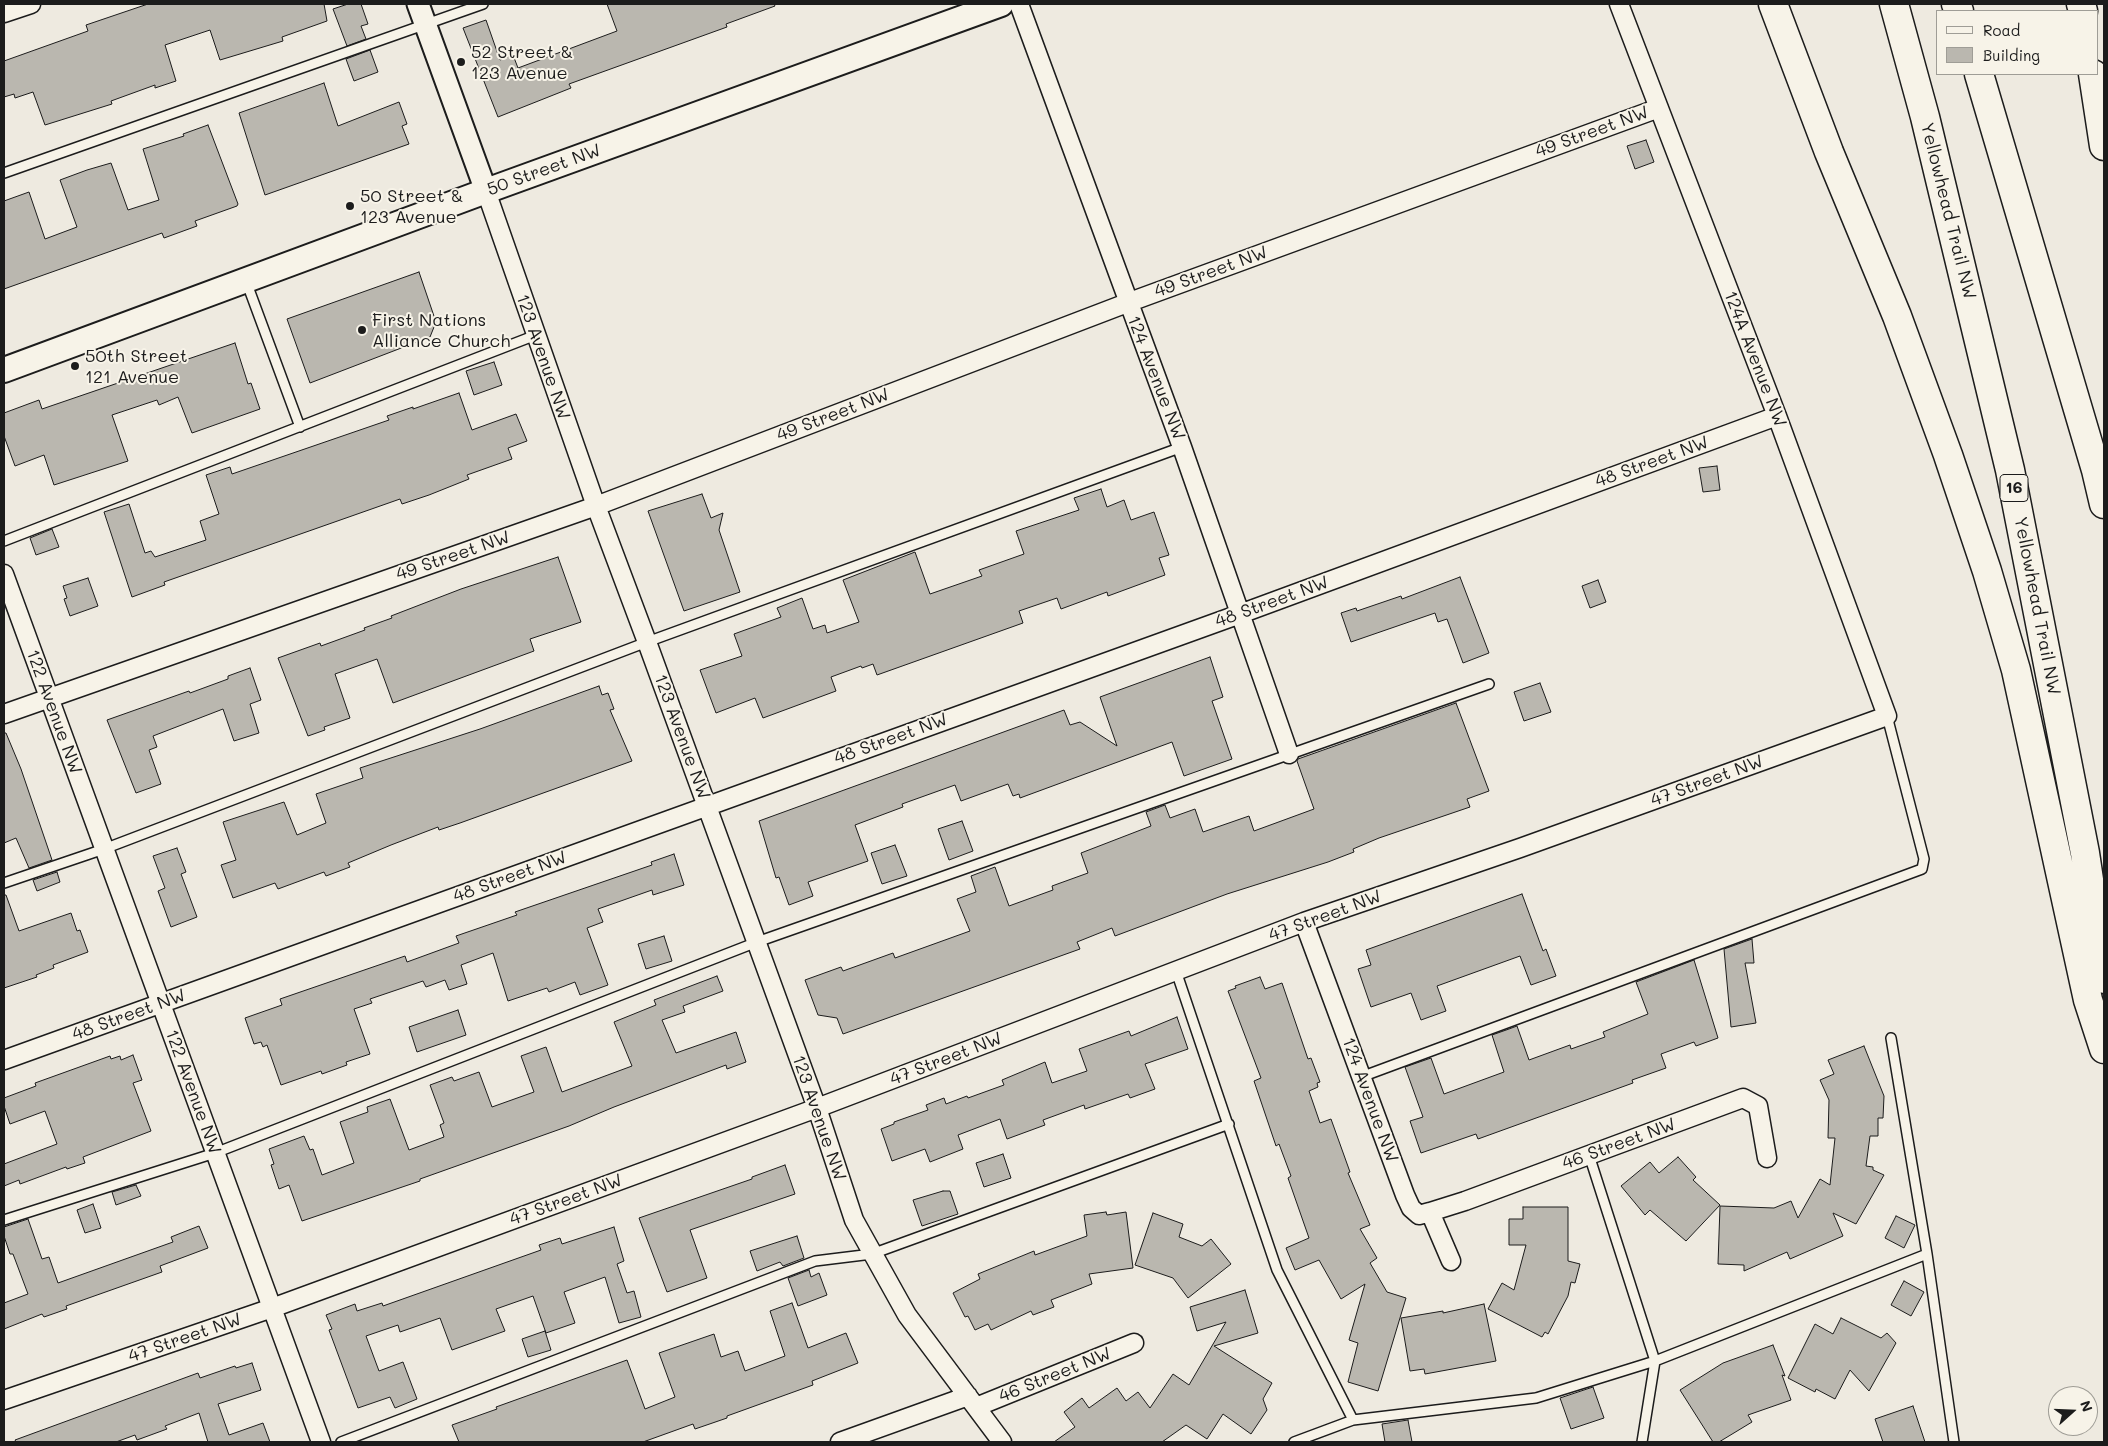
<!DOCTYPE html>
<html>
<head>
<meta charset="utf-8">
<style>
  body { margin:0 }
  #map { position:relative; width:2108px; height:1446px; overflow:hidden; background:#eeeae0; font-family:Mali,sans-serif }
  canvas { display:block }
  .frame { position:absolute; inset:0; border:5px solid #1c1c1c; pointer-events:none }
  .legend { position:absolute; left:1936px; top:10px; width:162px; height:65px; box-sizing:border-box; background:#f7f3e8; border:1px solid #9f9d96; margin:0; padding:6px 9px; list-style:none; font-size:15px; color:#1c1c1c }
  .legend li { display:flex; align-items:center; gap:10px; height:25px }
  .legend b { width:25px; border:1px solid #9f9d96 }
  .north { position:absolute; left:2048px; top:1386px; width:50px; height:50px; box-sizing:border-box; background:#f7f3e8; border:1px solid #9f9d96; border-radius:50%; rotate:70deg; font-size:14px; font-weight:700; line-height:20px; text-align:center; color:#1c1c1c }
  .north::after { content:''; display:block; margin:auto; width:18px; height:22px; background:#1c1c1c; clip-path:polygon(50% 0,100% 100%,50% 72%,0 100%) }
</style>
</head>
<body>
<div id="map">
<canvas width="2108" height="1446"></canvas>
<div class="frame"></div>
<ul class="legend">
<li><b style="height:6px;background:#f7f3e8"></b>Road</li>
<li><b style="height:14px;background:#bab7af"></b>Building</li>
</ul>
<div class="north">N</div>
</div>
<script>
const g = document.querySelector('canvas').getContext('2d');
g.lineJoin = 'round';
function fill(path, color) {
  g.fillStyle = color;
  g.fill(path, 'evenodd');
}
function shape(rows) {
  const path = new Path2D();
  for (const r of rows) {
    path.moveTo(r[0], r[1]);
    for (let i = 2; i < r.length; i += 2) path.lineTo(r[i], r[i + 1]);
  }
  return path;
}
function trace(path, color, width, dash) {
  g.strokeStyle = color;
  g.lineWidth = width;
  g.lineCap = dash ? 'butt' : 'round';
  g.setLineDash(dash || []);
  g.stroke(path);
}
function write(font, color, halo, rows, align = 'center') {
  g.font = font + ' Mali,sans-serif';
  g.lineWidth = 4;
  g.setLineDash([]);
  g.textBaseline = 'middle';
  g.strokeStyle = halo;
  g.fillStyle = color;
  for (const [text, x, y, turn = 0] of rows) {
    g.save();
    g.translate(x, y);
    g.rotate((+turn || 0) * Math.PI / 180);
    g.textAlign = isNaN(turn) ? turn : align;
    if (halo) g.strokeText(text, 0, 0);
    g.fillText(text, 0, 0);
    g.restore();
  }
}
const building = shape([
  [148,4,324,4,327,21,282,37,283,41,220,60,210,30,165,45,176,81,155,88,155,85,111,101,112,104,45,125,33,92,15,98,14,94,4,97,4,61,88,31,86,25,148,4],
  [348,4,361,4,368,24,361,26,366,39,347,46,333,9,348,4],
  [607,4,774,4,775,6,726,24,727,27,569,84,571,88,498,117,463,28,486,20,500,60,513,55,518,68,617,31,607,4],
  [370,50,378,72,354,81,346,59,370,50],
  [324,83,338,126,399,102,407,124,402,126,409,144,265,195,239,113,324,83],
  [208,125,238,204,237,206,195,221,197,226,164,238,162,233,4,289,4,201,29,192,45,239,77,227,60,180,87,170,111,163,128,210,159,200,143,149,184,136,183,134,208,125],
  [1646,140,1654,162,1635,169,1627,146,1646,140],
  [419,272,436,322,430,337,310,383,287,319,419,272],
  [235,343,248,384,251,383,260,409,192,433,178,397,159,405,157,400,112,415,128,461,54,485,44,455,15,466,4,436,4,413,39,400,42,409,235,343],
  [494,362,502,385,474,395,466,371,494,362],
  [459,393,472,430,516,414,527,441,508,448,512,459,467,475,469,479,429,495,402,504,400,499,164,582,165,585,132,597,104,512,129,504,145,553,151,551,155,557,206,540,200,521,219,514,206,475,230,467,232,474,389,420,387,416,413,407,413,409,459,393],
  [1717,466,1720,490,1703,492,1699,468,1717,466],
  [1101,489,1107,507,1124,500,1131,520,1154,512,1169,555,1159,558,1165,575,1108,596,1107,592,1061,609,1057,598,1019,611,1023,623,877,675,873,664,862,668,861,666,831,677,836,691,763,718,755,698,716,713,700,670,742,656,734,634,781,617,777,608,802,598,813,629,825,625,827,633,859,622,843,580,915,552,930,594,982,576,979,570,1024,554,1016,531,1079,510,1074,498,1101,489],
  [702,494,711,518,723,513,719,530,740,592,684,611,648,511,702,494],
  [52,529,59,547,36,555,30,538,52,529],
  [558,557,581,622,530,639,534,651,393,703,377,659,335,674,350,718,324,727,325,730,308,736,278,658,320,643,321,646,365,630,364,628,392,618,391,616,461,589,558,557],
  [1460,577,1489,653,1463,663,1447,619,1438,622,1435,613,1351,642,1341,613,1356,608,1357,611,1401,596,1402,599,1460,577],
  [88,578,98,606,70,616,64,599,67,598,63,586,88,578],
  [1598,580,1606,602,1590,608,1582,586,1598,580],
  [1210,657,1223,697,1212,701,1232,759,1184,776,1172,742,1020,798,1019,794,1013,796,1008,784,961,801,955,785,902,804,903,807,855,825,868,861,808,882,813,896,789,905,779,877,776,878,759,821,1064,710,1070,725,1080,722,1117,746,1100,697,1210,657],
  [250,668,261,700,250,704,259,733,234,741,223,709,153,736,157,747,149,750,161,784,136,793,107,720,189,691,190,693,228,679,228,676,250,668],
  [1540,683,1551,712,1524,721,1514,692,1540,683],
  [599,686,602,695,608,693,614,709,610,710,632,761,460,823,439,830,438,827,391,845,348,863,350,867,326,876,324,872,278,889,275,883,233,898,221,865,236,860,223,822,284,802,297,835,326,823,316,794,363,778,360,768,480,729,599,686],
  [1456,703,1489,791,1467,799,1470,807,1379,838,1353,849,1354,852,1328,862,1227,894,1115,936,1112,928,1077,942,1080,949,843,1034,837,1018,818,1015,805,980,841,967,843,971,893,953,895,958,970,931,957,899,976,892,971,876,995,867,1009,906,1053,890,1052,886,1088,873,1081,853,1151,826,1146,812,1165,805,1170,818,1195,809,1203,832,1249,816,1254,831,1314,809,1297,761,1298,759,1456,703],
  [4,733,6,733,21,769,52,860,29,868,16,838,4,843,4,733],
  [962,821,973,851,949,860,938,829,962,821],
  [895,845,907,876,882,884,871,853,895,845],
  [177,848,186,872,181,874,197,917,171,927,158,891,165,888,153,856,177,848],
  [674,854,684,885,653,895,652,890,598,909,603,922,587,928,608,985,580,995,575,982,549,992,547,988,508,1001,493,953,461,965,467,984,449,990,445,980,426,987,423,981,370,999,372,1003,354,1009,370,1054,346,1062,347,1065,322,1074,321,1071,281,1085,267,1045,263,1047,261,1042,254,1044,245,1018,282,1005,280,999,405,956,407,962,459,943,456,936,517,915,515,912,652,865,651,862,674,854],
  [57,872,60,882,37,891,33,880,57,872],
  [1522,894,1543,951,1546,949,1556,976,1531,985,1520,956,1437,986,1446,1011,1421,1020,1411,993,1371,1007,1358,969,1371,965,1366,950,1522,894],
  [4,895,6,895,19,931,71,913,77,931,80,930,88,952,53,965,54,968,36,975,37,977,4,988,4,895],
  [664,936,672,961,646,969,638,944,664,936],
  [1752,939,1754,963,1745,963,1756,1023,1731,1027,1724,949,1752,939],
  [1694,960,1718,1038,1696,1046,1694,1042,1661,1054,1666,1068,1632,1080,1633,1083,1478,1139,1476,1134,1421,1153,1410,1121,1423,1117,1405,1067,1431,1058,1444,1094,1504,1072,1492,1035,1509,1029,1517,1026,1529,1060,1570,1045,1571,1049,1605,1037,1603,1032,1648,1014,1636,982,1694,960],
  [717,976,723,991,683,1006,685,1012,662,1020,676,1053,736,1032,746,1062,727,1069,726,1065,614,1107,569,1126,420,1179,420,1181,302,1221,289,1185,279,1189,271,1165,274,1164,269,1149,304,1136,310,1150,313,1149,322,1175,354,1163,340,1122,368,1112,367,1107,390,1099,409,1150,444,1137,440,1125,444,1123,430,1085,452,1077,454,1081,479,1072,492,1107,534,1092,521,1056,546,1047,562,1092,632,1066,614,1022,656,1005,654,1000,717,976],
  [1260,977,1265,989,1282,983,1308,1059,1311,1058,1320,1082,1317,1083,1318,1087,1309,1091,1320,1123,1331,1119,1350,1172,1348,1173,1370,1225,1360,1229,1377,1258,1370,1263,1387,1292,1406,1298,1378,1391,1348,1382,1358,1343,1349,1340,1365,1284,1341,1299,1319,1260,1295,1270,1286,1248,1309,1238,1288,1178,1291,1176,1279,1144,1276,1146,1254,1081,1261,1078,1228,991,1236,988,1235,986,1260,977],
  [458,1010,466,1035,417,1052,409,1027,458,1010],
  [1177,1017,1188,1049,1145,1064,1155,1089,1130,1098,1128,1094,1085,1109,1084,1105,1043,1120,1045,1125,1007,1139,1000,1119,958,1135,963,1149,930,1162,925,1149,892,1161,881,1129,894,1124,894,1122,928,1110,926,1105,944,1098,946,1104,967,1096,968,1098,1004,1085,1002,1080,1045,1062,1052,1083,1087,1071,1079,1049,1129,1031,1131,1036,1177,1017],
  [1864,1046,1884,1096,1883,1118,1878,1118,1878,1136,1870,1136,1866,1166,1873,1167,1873,1170,1884,1175,1856,1224,1833,1213,1843,1236,1790,1259,1787,1252,1744,1271,1744,1265,1718,1264,1720,1206,1774,1208,1791,1201,1798,1218,1820,1179,1830,1185,1835,1138,1828,1138,1829,1100,1820,1080,1834,1074,1828,1060,1864,1046],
  [133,1055,142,1080,133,1083,151,1131,83,1157,85,1163,67,1169,66,1167,20,1184,19,1180,4,1186,4,1164,57,1144,45,1111,10,1124,4,1106,4,1098,36,1086,35,1083,110,1056,111,1059,120,1056,121,1060,133,1055],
  [1003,1154,1011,1178,984,1187,976,1163,1003,1154],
  [1678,1157,1696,1177,1693,1180,1720,1205,1686,1241,1650,1210,1645,1215,1621,1186,1650,1162,1659,1173,1678,1157],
  [785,1165,795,1194,690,1230,707,1278,667,1292,639,1218,752,1179,752,1177,785,1165],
  [136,1185,141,1196,116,1205,112,1192,136,1185],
  [943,1191,950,1191,958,1214,922,1226,913,1200,943,1191],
  [93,1204,101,1228,85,1233,77,1210,93,1204],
  [1523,1207,1568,1207,1568,1261,1580,1264,1575,1283,1571,1282,1568,1296,1548,1334,1545,1332,1542,1337,1488,1309,1502,1283,1514,1290,1526,1245,1509,1245,1509,1219,1523,1219,1523,1207],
  [1106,1212,1107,1215,1126,1212,1133,1268,1089,1274,1092,1284,1051,1300,1054,1307,1033,1315,1031,1311,991,1330,988,1324,975,1330,968,1316,965,1317,953,1293,980,1279,978,1274,1034,1251,1035,1255,1087,1236,1084,1215,1106,1212],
  [1153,1213,1183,1224,1179,1237,1202,1246,1211,1239,1231,1264,1188,1298,1173,1278,1135,1265,1153,1213],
  [1896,1216,1915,1225,1904,1248,1885,1238,1896,1216],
  [28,1219,42,1259,49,1257,58,1283,173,1242,171,1237,199,1226,208,1248,160,1266,162,1272,66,1306,67,1309,44,1317,42,1314,4,1329,4,1303,28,1294,13,1254,10,1254,4,1236,4,1227,28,1219],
  [614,1227,624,1261,617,1264,627,1293,634,1291,641,1317,619,1323,605,1277,564,1292,575,1323,546,1333,533,1296,496,1309,505,1331,452,1350,440,1318,400,1332,398,1325,366,1336,379,1371,403,1362,417,1399,395,1408,390,1397,358,1408,329,1330,332,1329,326,1315,355,1304,357,1311,382,1303,383,1306,541,1250,539,1245,560,1238,562,1244,614,1227],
  [797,1236,804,1258,783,1266,780,1262,757,1271,750,1251,797,1236],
  [809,1270,811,1277,819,1273,827,1295,798,1306,788,1278,809,1270],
  [1904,1281,1924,1292,1911,1316,1891,1305,1904,1281],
  [1245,1290,1258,1333,1214,1346,1272,1383,1263,1399,1267,1410,1251,1434,1223,1414,1207,1439,1186,1425,1162,1442,1054,1442,1075,1427,1064,1412,1082,1398,1089,1408,1117,1388,1126,1401,1138,1392,1150,1408,1173,1374,1189,1385,1226,1322,1197,1331,1190,1307,1245,1290],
  [792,1303,808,1348,846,1333,858,1363,812,1381,813,1385,727,1416,727,1418,695,1429,693,1424,643,1442,459,1442,452,1425,497,1409,496,1407,627,1360,645,1409,675,1397,659,1353,714,1334,721,1357,738,1351,745,1371,785,1356,770,1311,792,1303],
  [1484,1304,1496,1361,1425,1374,1424,1369,1410,1371,1401,1318,1443,1311,1443,1313,1484,1304],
  [1841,1318,1881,1338,1887,1333,1896,1343,1869,1391,1850,1370,1835,1399,1816,1389,1815,1392,1788,1378,1815,1324,1833,1334,1841,1318],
  [545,1331,551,1350,528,1357,522,1339,545,1331],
  [1773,1345,1785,1376,1782,1375,1791,1400,1748,1415,1752,1422,1719,1442,1713,1442,1680,1390,1723,1363,1773,1345],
  [252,1363,261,1390,218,1404,229,1435,263,1423,270,1442,208,1442,199,1413,165,1426,167,1429,137,1440,135,1435,116,1442,16,1442,15,1440,198,1373,200,1378,235,1366,236,1368,252,1363],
  [1593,1387,1604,1418,1571,1429,1560,1398,1593,1387],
  [1913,1406,1925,1442,1883,1442,1875,1419,1913,1406],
  [1408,1420,1412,1442,1385,1442,1382,1424,1408,1420]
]);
const service = shape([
  [4,173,483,4],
  [246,281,300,427],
  [4,541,536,335],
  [4,883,104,849,647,642,1182,447],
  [1176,971,1277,1270,1353,1420],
  [1891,1038,1927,1254,1954,1442],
  [1361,1077,1922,869,1924,859,1887,716],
  [1589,1155,1655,1361,1642,1442],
  [4,1220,215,1153,757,942,1489,684],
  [341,1442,815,1261,872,1254,1229,1124],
  [1294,1442,1353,1420,1536,1398,1655,1361,1927,1254]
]);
const minor = shape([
  [1019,4,1182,447,1289,754],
  [4,13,31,4],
  [486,191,596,506,647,642,817,1108,854,1220,907,1315,1002,1442],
  [4,574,321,1442],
  [4,714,596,506,1127,303,1659,108],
  [1304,922,1405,1195,1411,1208,1419,1215,1430,1212,1451,1261],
  [4,1060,1240,614,1777,416],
  [1430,1212,1465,1201,1743,1098,1758,1106,1767,1158],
  [4,1400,272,1308,817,1108,1304,922,1520,848,1887,716,1777,416,1619,4],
  [976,1407,1134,1343],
  [840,1442,968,1396]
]);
const tertiary = shape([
  [418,4,486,191]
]);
const secondary = shape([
  [4,370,486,191,1001,4]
]);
const motorway = shape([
  [1773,4,1829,152,1897,316,1948,455,1987,571,2016,670,2088,1000,2104,1049],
  [1894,4,1925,117,2010,470,2085,853,2104,979],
  [1956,4,1959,11],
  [2081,4,2083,11],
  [1979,74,2096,470,2104,504],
  [2093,74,2104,146]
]);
const markers = [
  [461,62,5,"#1c1c1c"],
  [350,206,5,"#1c1c1c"],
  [362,330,5,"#1c1c1c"],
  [75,366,5,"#1c1c1c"]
];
const shields = [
  [2014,488,28]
];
const shieldNames = [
  ["16",2014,488]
];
const poiNames = [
  ["52 Street &",471,52],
  ["123 Avenue",471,73],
  ["50 Street &",360,196],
  ["123 Avenue",360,217],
  ["First Nations",372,320],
  ["Alliance Church",372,341],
  ["50th Street",85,356],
  ["121 Avenue",85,377]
];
const streetNames = [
  ["49 Street NW",1592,132,-20],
  ["50 Street NW",544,170,-20],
  ["Yellowhead Trail NW",1948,211,76],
  ["49 Street NW",1211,272,-20],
  ["123 Avenue NW",543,357,71],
  ["124A Avenue NW",1755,359,69],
  ["124 Avenue NW",1156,378,69],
  ["49 Street NW",833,415,-21],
  ["48 Street NW",1652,462,-20],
  ["49 Street NW",453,556,-19],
  ["48 Street NW",1272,602,-20],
  ["Yellowhead Trail NW",2037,606,79],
  ["122 Avenue NW",54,712,70],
  ["123 Avenue NW",682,737,70],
  ["48 Street NW",891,739,-20],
  ["47 Street NW",1707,781,-20],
  ["48 Street NW",510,877,-20],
  ["47 Street NW",1325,916,-20],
  ["48 Street NW",129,1015,-20],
  ["47 Street NW",946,1059,-21],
  ["122 Avenue NW",193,1092,70],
  ["124 Avenue NW",1370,1100,70],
  ["123 Avenue NW",819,1118,71],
  ["46 Street NW",1619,1144,-20],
  ["47 Street NW",566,1200,-20],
  ["47 Street NW",185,1338,-19],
  ["46 Street NW",1055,1375,-22]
];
fill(building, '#bab7af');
trace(building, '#1c1c1c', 1);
trace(service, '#1c1c1c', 12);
trace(minor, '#1c1c1c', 21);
trace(tertiary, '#1c1c1c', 25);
trace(secondary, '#1c1c1c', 28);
trace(motorway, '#1c1c1c', 31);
trace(service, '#f7f3e8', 9);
trace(minor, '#f7f3e8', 18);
trace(tertiary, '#f7f3e8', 21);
trace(secondary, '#f7f3e8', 24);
trace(motorway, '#f7f3e8', 28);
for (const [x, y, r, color] of markers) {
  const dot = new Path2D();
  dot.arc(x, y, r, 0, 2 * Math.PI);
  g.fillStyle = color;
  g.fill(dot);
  trace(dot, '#f7f3e8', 2);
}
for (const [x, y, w] of shields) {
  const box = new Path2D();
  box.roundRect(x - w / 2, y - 13.5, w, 27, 4);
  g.fillStyle = '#f7f3e8';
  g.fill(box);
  trace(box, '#1c1c1c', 1);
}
write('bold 16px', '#1c1c1c', null, shieldNames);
write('18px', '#1c1c1c', '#f7f3e8', poiNames, 'left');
write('18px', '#1c1c1c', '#f7f3e8', streetNames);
</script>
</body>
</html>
